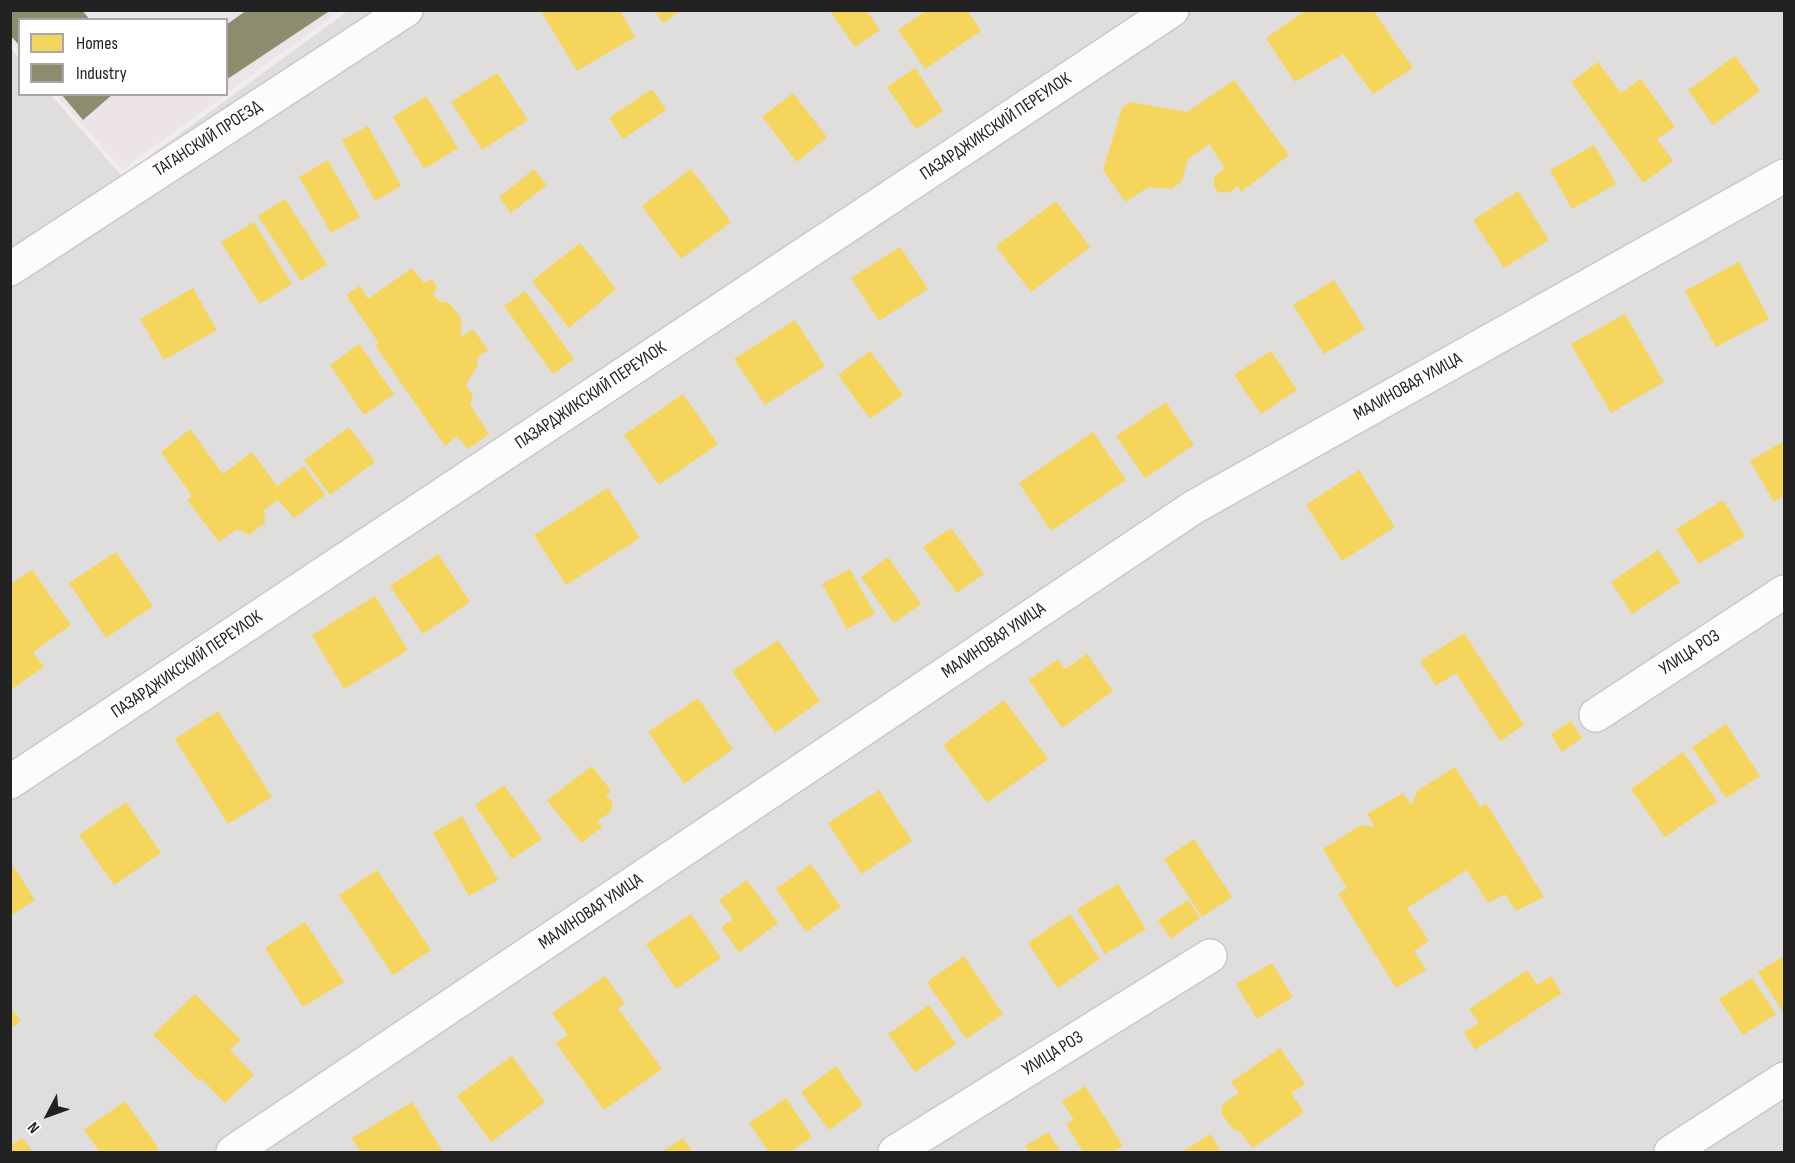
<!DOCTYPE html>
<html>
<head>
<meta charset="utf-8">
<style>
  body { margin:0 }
  #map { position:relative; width:1795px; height:1163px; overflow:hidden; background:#f0eeeb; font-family:"Sofia Sans Condensed",sans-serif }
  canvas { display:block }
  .frame { position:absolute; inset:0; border:12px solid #222; pointer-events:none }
  .legend { position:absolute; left:18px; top:18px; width:210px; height:78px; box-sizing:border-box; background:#fff; border:2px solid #a7a7a7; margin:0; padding:8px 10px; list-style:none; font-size:18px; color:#222 }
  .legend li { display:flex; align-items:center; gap:12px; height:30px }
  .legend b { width:30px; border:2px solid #a7a7a7 }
  .north { position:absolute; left:18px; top:1085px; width:60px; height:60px; -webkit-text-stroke:4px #fff; paint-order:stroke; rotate:229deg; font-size:16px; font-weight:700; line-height:24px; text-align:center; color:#222 }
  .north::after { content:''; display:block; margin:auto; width:21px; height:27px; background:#222; clip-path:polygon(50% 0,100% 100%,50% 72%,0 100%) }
</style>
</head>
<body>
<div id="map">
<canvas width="1795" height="1163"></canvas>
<div class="frame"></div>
<ul class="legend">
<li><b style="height:16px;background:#f6d55c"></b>Homes</li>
<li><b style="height:16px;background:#8c8c6e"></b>Industry</li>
</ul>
<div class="north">N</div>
</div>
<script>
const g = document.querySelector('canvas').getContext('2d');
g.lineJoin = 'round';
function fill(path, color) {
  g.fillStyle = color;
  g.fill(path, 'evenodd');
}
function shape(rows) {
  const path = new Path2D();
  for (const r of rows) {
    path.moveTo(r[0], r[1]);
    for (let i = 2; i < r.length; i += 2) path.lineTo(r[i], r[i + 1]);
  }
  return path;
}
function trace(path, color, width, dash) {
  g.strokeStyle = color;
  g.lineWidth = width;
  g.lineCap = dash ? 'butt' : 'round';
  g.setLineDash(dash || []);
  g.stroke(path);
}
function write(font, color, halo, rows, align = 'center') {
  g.font = font + ' "Sofia Sans Condensed",sans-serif';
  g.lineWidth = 6;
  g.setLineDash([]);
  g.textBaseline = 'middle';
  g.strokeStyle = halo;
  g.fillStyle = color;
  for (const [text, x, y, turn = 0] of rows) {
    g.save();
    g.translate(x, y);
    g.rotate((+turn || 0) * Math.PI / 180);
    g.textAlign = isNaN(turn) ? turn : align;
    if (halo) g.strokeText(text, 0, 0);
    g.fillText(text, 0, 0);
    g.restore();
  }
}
const residential = shape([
  [348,11,1784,11,1784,1152,11,1152,10,48,19,58,20,94,51,95,122,176]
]);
const industrial = shape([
  [10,11,339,11,227,93,226,20,20,20,19,51,11,40],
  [57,95,225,95,122,170]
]);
const homes = shape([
  [546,10,620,10,635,37,577,71,542,13],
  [654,10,681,10,663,23],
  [829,10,866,10,880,30,855,47],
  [927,10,967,10,981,31,925,69,898,30],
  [1306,10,1373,10,1413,68,1373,94,1343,54,1295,82,1266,38],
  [1735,56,1760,91,1713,125,1688,90],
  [1598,62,1621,93,1641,79,1675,127,1657,139,1673,161,1643,183,1571,82],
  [915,68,943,111,916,129,887,87],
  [497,73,528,120,482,150,451,102],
  [1234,80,1289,155,1241,192,1238,186,1230,192,1222,193,1217,191,1214,187,1214,179,1216,175,1225,168,1209,144,1188,159,1182,181,1172,189,1149,187,1125,202,1103,170,1122,108,1130,102,1187,112],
  [652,89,666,110,623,139,609,118],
  [793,93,827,137,797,162,762,117],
  [426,96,458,148,424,169,393,117],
  [368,126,401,186,375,201,342,140],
  [1594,145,1616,184,1572,209,1550,170],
  [328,160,360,217,331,233,299,177],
  [534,169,547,185,511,213,499,197],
  [691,169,731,222,681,259,642,206],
  [1518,191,1549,240,1504,268,1473,220],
  [285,199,327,264,301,281,258,216],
  [1056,201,1090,247,1031,292,996,246],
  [254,222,292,284,260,304,221,242],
  [580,243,616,289,569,328,532,281],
  [900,247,928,289,879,321,851,278],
  [1739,262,1769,319,1716,347,1685,291],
  [412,268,424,283,431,279,437,287,433,293,438,301,449,303,461,318,461,337,473,329,488,350,477,358,478,365,466,385,473,395,470,404,489,434,468,449,457,436,445,446,376,347,378,342,346,295,360,286,368,299],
  [1334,280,1365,329,1324,354,1293,305],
  [193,288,217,330,164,360,140,319],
  [525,291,574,359,553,374,504,306],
  [1625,314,1664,382,1611,413,1571,344],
  [795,320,825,366,765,405,734,359],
  [359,344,394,394,364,415,330,365],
  [870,351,903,395,870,419,838,375],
  [1271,351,1297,390,1261,414,1234,375],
  [683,394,718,444,659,485,624,435],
  [1166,402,1194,445,1145,478,1116,436],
  [349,427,375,462,330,495,304,460],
  [190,429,223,474,252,452,277,486,304,466,325,495,294,518,278,500,264,510,265,523,249,535,237,529,219,542,187,500,192,496,161,452],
  [1093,432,1126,480,1051,531,1019,483],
  [1784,441,1784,496,1774,502,1750,461],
  [1359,470,1395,527,1342,561,1306,505],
  [608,488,640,538,566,585,534,535],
  [1723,500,1745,536,1699,564,1676,529],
  [951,528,984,574,957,593,923,547],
  [1658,550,1680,582,1632,614,1611,582],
  [116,552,153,606,106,638,69,583],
  [438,554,470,602,423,634,390,586],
  [888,557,921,604,894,623,861,577],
  [850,569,875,614,847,629,822,584],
  [32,570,71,625,33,652,44,667,10,690,10,584],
  [375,596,408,650,344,689,312,635],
  [1464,633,1524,725,1500,741,1456,673,1436,686,1420,661],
  [778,640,820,701,775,733,732,671],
  [1087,654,1113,691,1062,728,1029,680,1058,659,1065,669],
  [698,698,733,749,684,784,648,732],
  [1004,700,1048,759,987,803,943,745],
  [218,711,272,797,228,824,175,739],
  [1571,721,1582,738,1562,752,1551,734],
  [1726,724,1760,776,1726,798,1692,747],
  [1683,752,1717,801,1665,837,1631,789],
  [592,766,611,791,606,795,613,803,611,812,597,821,602,827,581,843,547,800],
  [1455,767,1480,807,1486,803,1544,897,1516,911,1505,894,1488,903,1467,870,1407,908,1429,941,1414,951,1426,970,1396,988,1338,894,1347,888,1323,849,1361,825,1375,827,1367,814,1403,793,1412,805,1417,791],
  [504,785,542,839,512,859,475,805],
  [879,790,912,841,861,874,828,823],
  [126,802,161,853,114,885,79,835],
  [462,816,498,880,469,896,433,833],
  [1194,839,1232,897,1202,917,1164,859],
  [10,861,35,900,10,916],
  [811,864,841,907,806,932,776,889],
  [377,870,431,950,393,975,339,895],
  [747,880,778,923,739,952,721,927,733,919,719,900],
  [1118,884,1146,929,1105,954,1077,909],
  [1188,900,1200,918,1171,939,1158,920],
  [691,914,721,958,676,989,646,944],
  [1070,914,1100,959,1058,988,1028,943],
  [305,922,344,982,303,1007,265,948],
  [964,956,1003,1014,966,1039,927,982],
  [1784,956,1784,1009,1782,1011,1758,972],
  [1272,963,1293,997,1257,1019,1236,984],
  [1527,970,1537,985,1551,976,1562,993,1475,1050,1464,1033,1479,1023,1469,1009],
  [605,976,625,1004,618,1008,662,1069,604,1110,556,1043,568,1035,552,1013],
  [1752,978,1776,1014,1743,1035,1719,999],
  [195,994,241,1040,230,1050,254,1075,225,1103,201,1078,199,1081,153,1035],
  [929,1005,956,1044,915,1072,888,1034],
  [10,1007,21,1021,10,1029],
  [1280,1048,1305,1084,1291,1093,1304,1112,1253,1148,1240,1132,1233,1129,1221,1113,1223,1104,1239,1093,1231,1082],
  [512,1056,545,1102,491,1142,457,1096],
  [836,1066,863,1105,829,1130,801,1092],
  [1085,1086,1123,1146,1113,1152,1083,1152,1066,1124,1074,1120,1062,1101],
  [786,1098,812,1137,790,1152,769,1152,749,1123],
  [125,1101,159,1149,154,1152,100,1152,84,1130],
  [412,1102,443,1152,360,1152,352,1138],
  [1048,1132,1061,1152,1029,1152,1025,1146],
  [1211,1134,1221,1152,1181,1152],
  [22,1138,33,1152,10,1152,10,1146],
  [683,1138,693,1152,661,1152]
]);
const industry = shape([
  [10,10,82,10,90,20,20,20,20,46,10,35],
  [247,10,331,10,226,80,226,25],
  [61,94,113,94,83,120]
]);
const minor = shape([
  [10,269,406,10],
  [1596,715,1784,592],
  [10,782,1172,10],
  [233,1152,1194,507,1784,176],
  [895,1152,1210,956],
  [1671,1152,1784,1079]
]);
const streetNames = [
  ["ПАЗАРДЖИКСКИЙ ПЕРЕУЛОК",996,127,-34],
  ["ТАГАНСКИЙ ПРОЕЗД",208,139,-33],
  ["МАЛИНОВАЯ УЛИЦА",1408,387,-29],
  ["ПАЗАРДЖИКСКИЙ ПЕРЕУЛОК",591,396,-34],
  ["МАЛИНОВАЯ УЛИЦА",994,641,-34],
  ["УЛИЦА РОЗ",1690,653,-33],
  ["ПАЗАРДЖИКСКИЙ ПЕРЕУЛОК",187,665,-34],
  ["МАЛИНОВАЯ УЛИЦА",591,912,-34],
  ["УЛИЦА РОЗ",1053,1054,-32]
];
fill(residential, '#dfdedc');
fill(industrial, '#ede4e9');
fill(homes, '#f6d55c');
fill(industry, '#8c8c6e');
trace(minor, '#c9c8c7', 36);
trace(minor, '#fdfcfc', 33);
write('18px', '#222', '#fff', streetNames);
</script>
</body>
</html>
